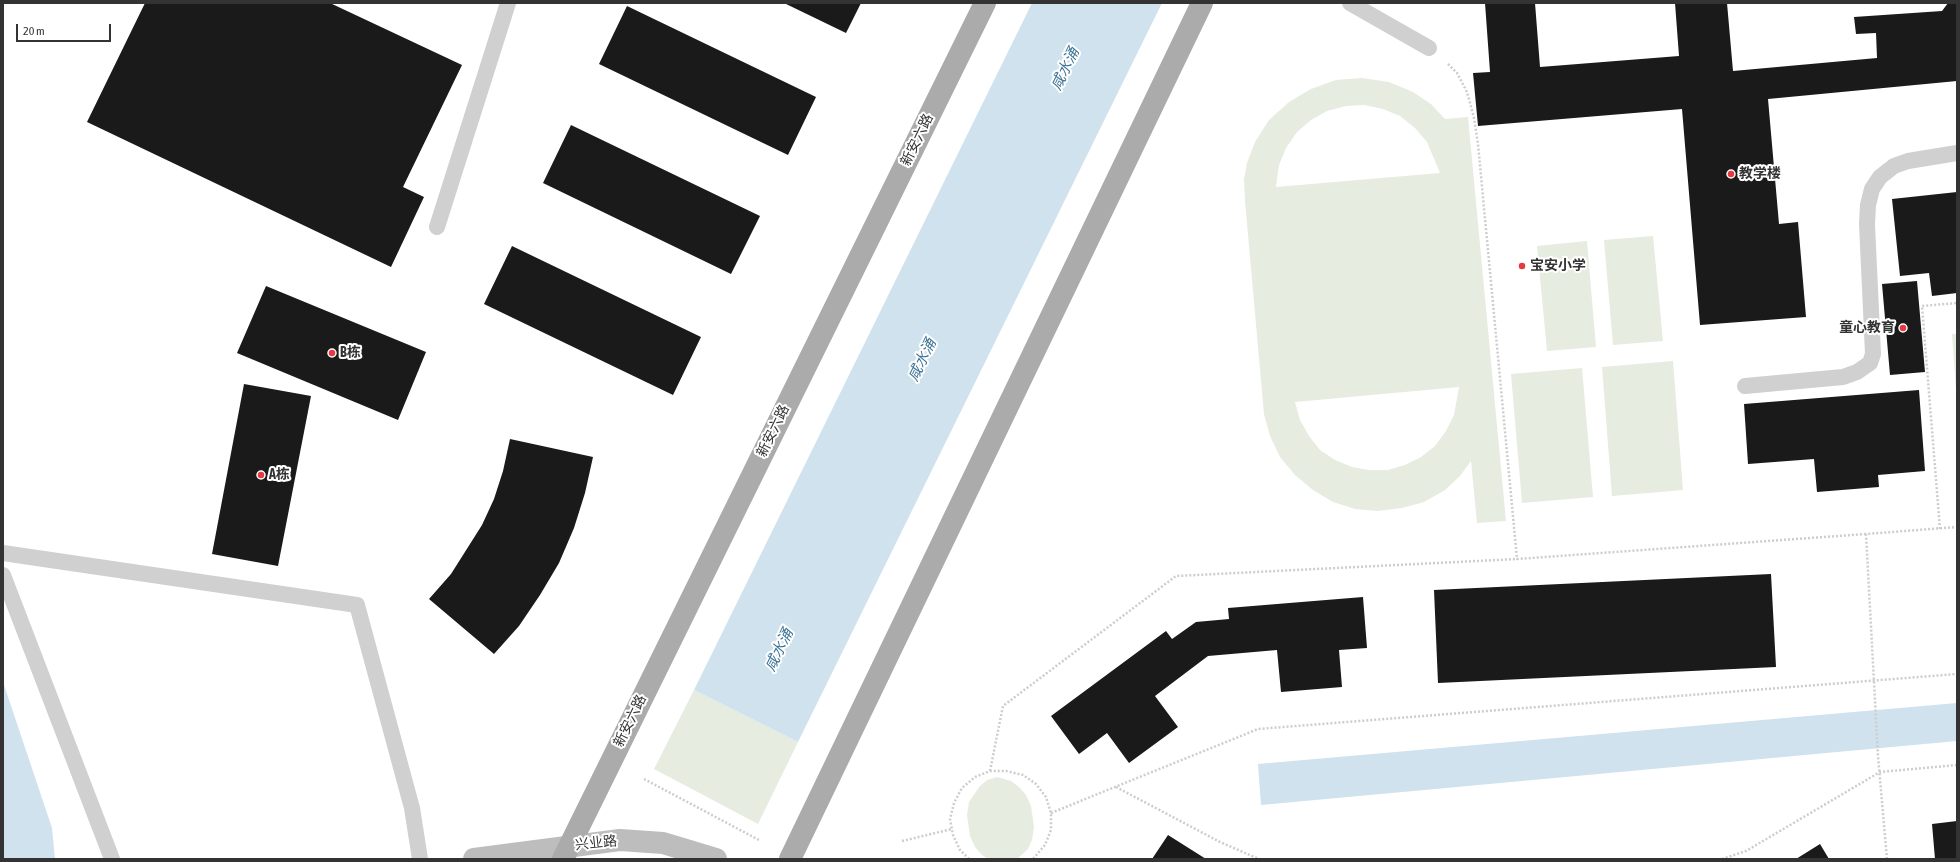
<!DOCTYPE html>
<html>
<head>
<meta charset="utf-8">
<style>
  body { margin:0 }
  #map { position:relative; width:1960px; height:862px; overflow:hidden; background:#fff; font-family:"Asap Condensed",sans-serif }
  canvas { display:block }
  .frame { position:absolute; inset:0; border:4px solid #333; pointer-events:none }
  .scale { position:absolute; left:16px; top:24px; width:95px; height:18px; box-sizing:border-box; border:2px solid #333; border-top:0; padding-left:5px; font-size:12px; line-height:14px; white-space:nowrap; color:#333; -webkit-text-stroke:3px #fff; paint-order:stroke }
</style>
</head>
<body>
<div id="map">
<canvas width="1960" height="862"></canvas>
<div class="frame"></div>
<div class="scale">20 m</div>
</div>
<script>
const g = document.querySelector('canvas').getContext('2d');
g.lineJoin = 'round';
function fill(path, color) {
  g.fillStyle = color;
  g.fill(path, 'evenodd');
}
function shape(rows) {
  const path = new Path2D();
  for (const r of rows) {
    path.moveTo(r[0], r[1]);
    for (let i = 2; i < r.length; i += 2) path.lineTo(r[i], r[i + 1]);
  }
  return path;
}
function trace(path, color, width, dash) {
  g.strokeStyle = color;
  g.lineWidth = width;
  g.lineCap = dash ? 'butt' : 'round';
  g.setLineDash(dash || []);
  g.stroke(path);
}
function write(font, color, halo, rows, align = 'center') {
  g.font = font + ' "Asap Condensed","Noto Sans SC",sans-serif';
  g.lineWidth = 4;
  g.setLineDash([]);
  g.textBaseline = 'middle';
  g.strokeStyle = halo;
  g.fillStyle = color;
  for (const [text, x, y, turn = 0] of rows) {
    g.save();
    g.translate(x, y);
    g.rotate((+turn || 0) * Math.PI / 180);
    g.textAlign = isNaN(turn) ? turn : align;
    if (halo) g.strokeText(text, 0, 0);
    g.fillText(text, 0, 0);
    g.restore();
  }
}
const green = shape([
  [1362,78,1389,82,1413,92,1431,104,1445,119,1468,117,1506,521,1477,523,1471,461,1460,476,1445,490,1424,502,1402,508,1378,511,1355,509,1333,502,1313,490,1295,475,1280,457,1270,436,1264,414,1245,201,1244,179,1247,163,1255,142,1269,120,1289,102,1311,89,1336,80],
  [1364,105,1383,109,1400,116,1415,128,1427,142,1440,173,1276,187,1279,165,1286,148,1297,132,1311,120,1327,111,1346,106],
  [1459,387,1454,415,1446,431,1435,446,1421,457,1405,465,1388,470,1369,470,1352,467,1335,460,1320,450,1309,436,1300,420,1295,402],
  [1653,236,1663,341,1613,345,1604,240],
  [1587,241,1596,347,1547,351,1537,246],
  [1952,334,1957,334,1957,403],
  [1673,361,1683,490,1612,496,1602,367],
  [1582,368,1593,497,1522,503,1511,374],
  [694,690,798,742,758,824,654,769],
  [997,777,1011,781,1019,787,1026,795,1031,806,1034,827,1032,840,1028,849,1017,859,988,859,982,855,975,847,970,836,967,815,969,802,980,786,987,780]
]);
const water = shape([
  [1032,3,1162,3,798,742,694,690],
  [3,682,52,828,55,859,3,859],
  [1957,703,1957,741,1261,805,1258,764]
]);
const building = shape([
  [145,3,330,3,462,65,403,187,424,197,391,267,87,122],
  [784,3,861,3,846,33],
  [1485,3,1535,3,1540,67,1679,56,1675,3,1727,3,1733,71,1877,58,1876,33,1856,34,1854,17,1942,11,1948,3,1957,3,1957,81,1768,99,1779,224,1798,222,1806,317,1700,325,1682,109,1478,126,1473,73,1490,72],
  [627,6,816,97,788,155,599,64],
  [571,125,760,216,731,274,543,183],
  [1957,192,1957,293,1932,296,1929,273,1900,276,1892,199],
  [512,246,701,337,673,395,484,304],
  [1917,281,1925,372,1890,375,1882,284],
  [266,286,426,352,398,420,237,353],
  [244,384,311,396,278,566,212,554],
  [1919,390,1925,471,1878,475,1879,487,1817,492,1814,459,1748,464,1744,404],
  [510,439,593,457,585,493,574,528,559,563,540,595,519,626,494,654,429,599,451,574,482,525,494,499,503,471],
  [1771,574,1776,667,1438,683,1434,590],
  [1363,597,1367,648,1339,650,1342,687,1281,692,1277,650,1208,656,1155,696,1178,727,1129,763,1107,733,1079,754,1051,716,1166,631,1172,639,1196,622,1229,619,1228,608],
  [1957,821,1957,859,1935,859,1932,824],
  [1168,835,1206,859,1152,859],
  [1820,844,1829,859,1796,859]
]);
const path = shape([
  [1448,64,1457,73,1467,92,1474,118,1478,144,1517,559,1866,534],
  [1940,529,1922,306,1957,303],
  [990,771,1003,706,1176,576,1517,559],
  [644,779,759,840],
  [1116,787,1220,842,1259,859],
  [1051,813,1258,729,1957,674],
  [902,841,952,829],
  [969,859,960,850,953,835,950,819,954,803,962,788,975,777,990,771,1006,771,1023,775,1036,784,1046,797,1051,813,1051,830,1045,845,1033,859],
  [1722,859,1746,851,1880,772,1957,765],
  [1887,859,1878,756,1866,534,1957,527]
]);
const service = shape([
  [1350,3,1429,48],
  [437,227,508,3],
  [1745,386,1843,377,1857,372,1870,363,1873,354,1867,224,1868,205,1872,189,1880,177,1894,166,1908,161,1957,153],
  [3,553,357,605,412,808,420,859],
  [3,575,112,859]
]);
const secondary = shape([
  [474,859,620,840,663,843,716,859]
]);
const primary = shape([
  [563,859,985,3],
  [790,859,1202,3]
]);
const markers = [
  [1731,174,4,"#e63946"],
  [1522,266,4,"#e63946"],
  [1903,328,4,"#e63946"],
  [332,353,4,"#e63946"],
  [261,475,4,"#e63946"]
];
const streetNames = [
  ["新安六路",917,140,-64],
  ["新安六路",773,431,-64],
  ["新安六路",630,721,-64],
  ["兴业路",596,843,-6]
];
const poiNames = [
  ["教学楼",1739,174],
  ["宝安小学",1530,266],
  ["童心教育",1895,328,"right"],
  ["B栋",340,353],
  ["A栋",269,475]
];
const waterNames = [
  ["咸水涌",1065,69,-64],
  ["咸水涌",922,360,-64],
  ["咸水涌",779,650,-64]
];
fill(green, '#e6ecdf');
fill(water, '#cfe2ee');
fill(building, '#1a1a1a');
trace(path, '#cdcdcd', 2.5, [2, 2]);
trace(service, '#d0d0d0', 16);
trace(secondary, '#bdbdbd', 22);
trace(primary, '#ababab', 22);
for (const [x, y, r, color] of markers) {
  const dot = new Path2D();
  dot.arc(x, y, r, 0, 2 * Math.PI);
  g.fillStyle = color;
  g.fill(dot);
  trace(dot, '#fff', 1.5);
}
write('14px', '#333', '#fff', streetNames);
write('bold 14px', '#333', '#fff', poiNames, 'left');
write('italic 15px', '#3f7597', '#fff', waterNames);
</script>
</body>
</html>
